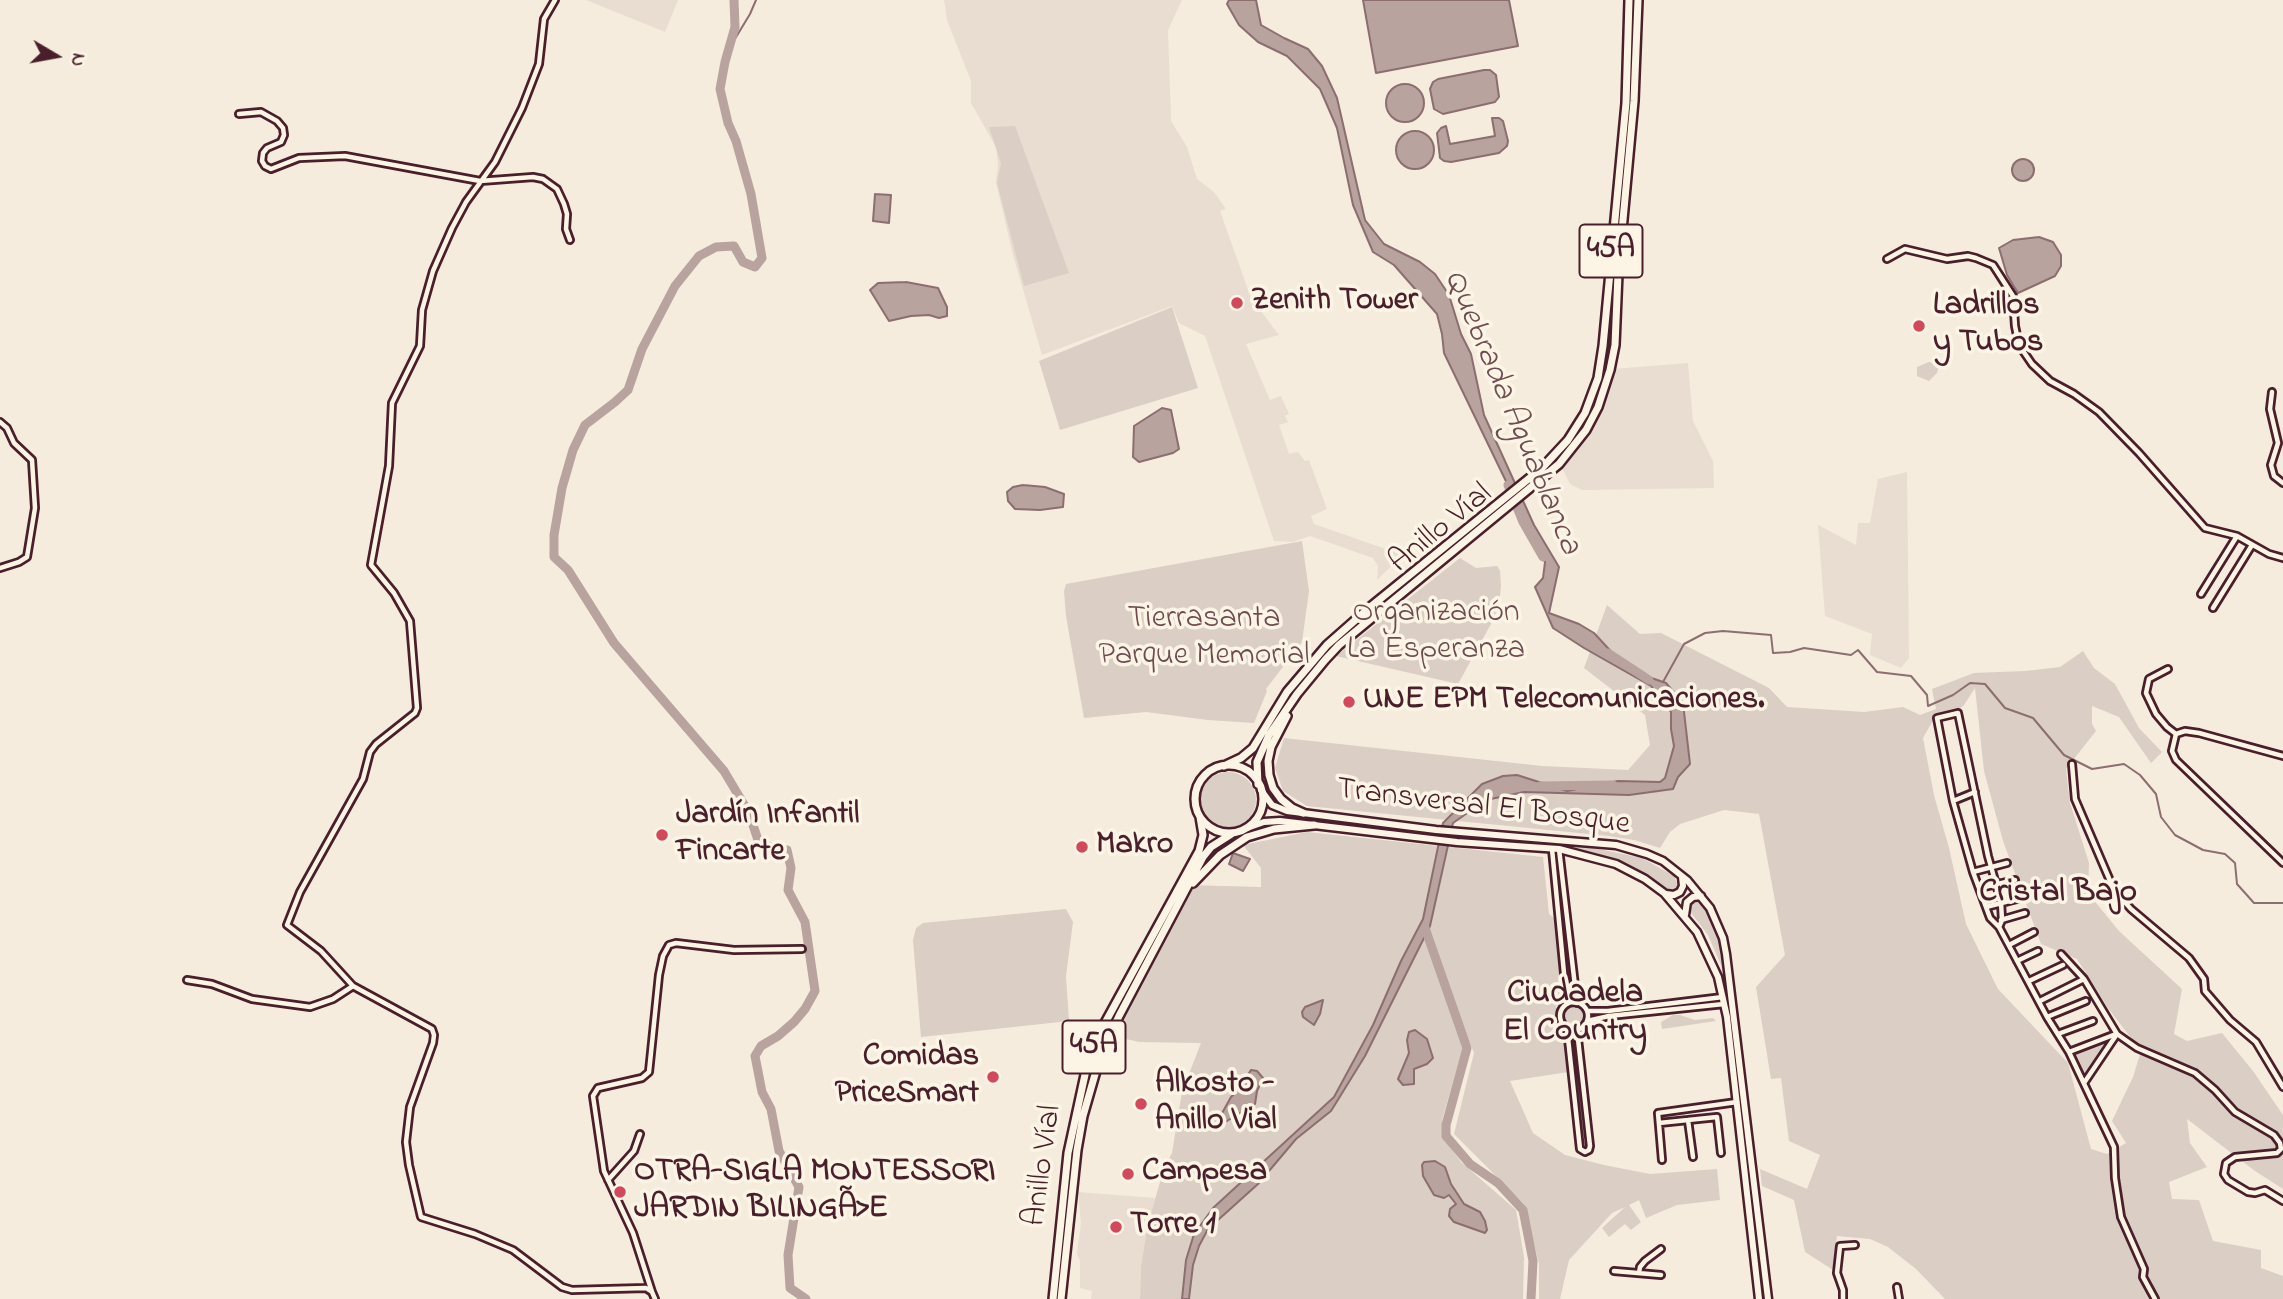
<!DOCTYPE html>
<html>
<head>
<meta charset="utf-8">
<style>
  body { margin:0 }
  #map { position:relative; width:2283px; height:1299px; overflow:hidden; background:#f5ecde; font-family:"Indie Flower",sans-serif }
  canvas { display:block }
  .north { position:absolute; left:21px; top:21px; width:70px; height:70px; -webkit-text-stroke:5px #fcf5e5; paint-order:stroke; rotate:100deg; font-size:19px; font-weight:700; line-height:28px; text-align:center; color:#4a1f2b }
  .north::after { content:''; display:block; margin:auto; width:24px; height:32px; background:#4a1f2b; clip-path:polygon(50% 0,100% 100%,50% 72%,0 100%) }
</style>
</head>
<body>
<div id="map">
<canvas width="2283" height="1299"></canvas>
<div class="north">N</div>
</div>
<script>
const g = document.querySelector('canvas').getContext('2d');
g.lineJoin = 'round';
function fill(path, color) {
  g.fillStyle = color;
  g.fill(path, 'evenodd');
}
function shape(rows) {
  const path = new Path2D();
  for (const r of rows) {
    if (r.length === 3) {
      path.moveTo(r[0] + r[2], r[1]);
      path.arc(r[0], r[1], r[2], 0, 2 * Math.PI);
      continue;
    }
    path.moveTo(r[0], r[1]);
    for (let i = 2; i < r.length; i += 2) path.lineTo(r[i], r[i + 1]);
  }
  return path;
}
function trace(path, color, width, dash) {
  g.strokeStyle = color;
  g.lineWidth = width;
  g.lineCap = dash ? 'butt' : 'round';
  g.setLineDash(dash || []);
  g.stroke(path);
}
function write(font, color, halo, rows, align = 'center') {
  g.font = font + ' "Indie Flower",sans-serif';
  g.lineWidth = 7;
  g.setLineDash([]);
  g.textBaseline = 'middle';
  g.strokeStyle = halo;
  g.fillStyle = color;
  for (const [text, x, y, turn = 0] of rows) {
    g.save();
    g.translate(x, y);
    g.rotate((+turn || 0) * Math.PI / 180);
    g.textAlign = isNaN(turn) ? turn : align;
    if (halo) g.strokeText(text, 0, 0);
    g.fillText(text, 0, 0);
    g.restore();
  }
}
const built = shape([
  [586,0,678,0,665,32],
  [944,0,1182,0,1168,30,1171,121,1187,147,1197,179,1214,192,1226,209,1220,211,1251,298,1279,335,1246,344,1270,400,1281,396,1289,414,1285,416,1288,422,1279,425,1289,454,1298,452,1305,461,1309,460,1327,509,1311,516,1314,524,1403,555,1377,580,1378,566,1373,558,1310,536,1293,542,1274,541,1205,336,1179,323,1172,306,1042,355,1012,251,996,182,998,165,996,147,971,103,971,81,947,20],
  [1688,363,1693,421,1713,461,1714,488,1582,490,1570,484,1561,466,1589,437,1602,407,1612,369],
  [1907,472,1909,658,1901,668,1870,655,1872,634,1825,616,1818,525,1856,545,1858,523,1870,523,1878,479],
  [1078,1192,1155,1198,1148,1223,1141,1266,1140,1299,1091,1299,1092,1291,1080,1288,1080,1261,1077,1254,1081,1223]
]);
const green = shape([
  [1015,126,1069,273,1024,286,997,183,1001,163,989,127],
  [1172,307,1198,388,1060,430,1039,361],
  [1929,362,1939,365,1937,373,1929,381,1917,376,1917,367],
  [1302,541,1309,591,1302,642,1266,689,1267,691,1254,723,1208,720,1146,712,1084,718,1066,616,1064,591,1066,584],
  [1460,558,1476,568,1497,566,1500,571,1501,586,1499,605,1491,624,1458,684,1336,656],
  [1607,605,1640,634,1661,633,1769,688,1787,707,1864,712,1903,707,1920,715,1936,709,1932,689,1974,673,2025,671,2060,667,2083,651,2094,668,2115,684,2139,728,2162,752,2151,763,2119,717,2092,706,2092,724,2096,731,2066,769,2070,803,2089,863,2088,893,2119,931,2182,989,2174,1034,2187,1041,2222,1033,2253,1071,2283,1115,2283,1189,2255,1171,2187,1119,2190,1143,2207,1167,2169,1182,2172,1199,2199,1200,2213,1241,2261,1250,2261,1268,2283,1276,2283,1299,1945,1299,1916,1269,1888,1247,1870,1239,1837,1236,1833,1270,1805,1252,1794,1200,1762,1186,1760,1169,1807,1189,1820,1155,1789,1141,1781,1078,1771,1079,1756,987,1785,955,1759,814,1724,810,1680,824,1670,832,1660,848,1634,840,1609,836,1307,806,1283,791,1275,768,1284,738,1542,766,1628,770,1650,745,1645,715,1584,668],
  [1975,688,1984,771,2003,841,2041,944,2077,959,2108,1008,2141,1051,2133,1077,2112,1121,2126,1143,2107,1154,2091,1149,2068,1063,1998,989,1966,924,1949,848,1934,795,1923,738,1936,715,1957,711,1964,705],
  [1228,800,28],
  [1307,832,1543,857,1549,914,1555,919,1564,1001,1556,1006,1556,1021,1563,1032,1568,1072,1510,1081,1533,1133,1565,1155,1604,1165,1650,1174,1717,1169,1720,1200,1677,1205,1646,1218,1639,1200,1629,1205,1641,1222,1631,1230,1625,1224,1609,1237,1602,1228,1625,1207,1612,1213,1569,1260,1560,1299,1539,1299,1539,1264,1524,1204,1454,1134,1474,1053,1439,964,1463,1047,1442,1120,1445,1140,1461,1162,1516,1210,1524,1257,1523,1299,1189,1299,1193,1265,1199,1246,1208,1229,1258,1184,1296,1139,1331,1111,1365,1056,1426,934,1429,938,1425,914,1374,1025,1334,1097,1212,1208,1193,1234,1186,1260,1182,1299,1140,1299,1141,1266,1148,1223,1163,1172,1172,1153,1182,1092,1201,1043,1139,1042,1109,1035,1186,885,1261,887,1261,868,1243,845],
  [1549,845,1589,847,1642,858,1674,876,1679,888,1671,892,1630,866,1585,852],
  [1691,901,1696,901,1702,905,1711,917,1720,939,1726,961,1729,1004,1721,965,1708,935,1689,910],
  [1066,909,1073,922,1066,976,1069,1021,921,1037,913,940,916,928,923,923],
  [1573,1017,10],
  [1673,1015,1680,1015,1695,1020,1713,1018,1716,1021,1662,1029,1661,1022],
  [2109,1040,2102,1054,2087,1076,2078,1066,2072,1052]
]);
const water = shape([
  [1229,0,1256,0,1261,25,1284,38,1308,49,1322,66,1337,98,1365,220,1384,244,1420,262,1435,274,1449,295,1461,334,1471,354,1484,415,1534,525,1559,567,1549,613,1579,624,1594,633,1618,659,1637,673,1666,683,1683,703,1690,764,1678,777,1673,789,1629,795,1524,792,1486,800,1453,823,1430,926,1365,1056,1331,1111,1296,1139,1258,1184,1208,1229,1199,1246,1193,1265,1189,1299,1182,1299,1186,1260,1194,1234,1213,1208,1334,1097,1373,1025,1401,961,1423,919,1443,823,1482,784,1503,776,1517,775,1567,791,1618,781,1660,782,1665,778,1674,746,1671,729,1671,712,1651,686,1584,648,1553,628,1535,587,1543,578,1545,562,1444,353,1442,334,1437,314,1394,265,1373,252,1353,205,1337,128,1320,89,1287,56,1258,42,1239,25,1227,4,1229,0],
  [1363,0,1509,0,1518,46,1376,73,1363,0],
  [1484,70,1490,70,1496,75,1499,97,1495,102,1443,114,1434,109,1430,89,1433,82,1438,79,1484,70],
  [1405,103,19],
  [1492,118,1499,118,1503,121,1508,141,1507,146,1499,153,1451,162,1444,161,1440,158,1437,133,1441,128,1446,126,1450,144,1495,136,1492,118],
  [1415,150,19],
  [2023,170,11],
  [875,194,891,195,889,223,873,221,875,194],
  [2039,237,2053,242,2061,255,2061,266,2055,276,2018,293,2007,275,1999,248,2013,240,2039,237],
  [906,282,938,288,947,307,947,316,939,318,929,315,911,316,889,321,870,290,878,283,906,282],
  [1162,408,1171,410,1179,449,1173,453,1139,462,1133,457,1134,426,1162,408],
  [1023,485,1045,487,1064,494,1063,507,1040,510,1015,509,1008,501,1007,492,1013,487,1023,485],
  [1233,853,1250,859,1243,871,1229,864,1233,853],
  [1323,1000,1320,1014,1314,1025,1303,1017,1302,1012,1305,1007,1323,1000],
  [1415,1030,1427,1039,1433,1058,1427,1064,1414,1069,1414,1084,1403,1085,1398,1079,1409,1053,1407,1040,1409,1032,1415,1030],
  [1251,1070,1257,1071,1263,1078,1257,1091,1255,1104,1222,1124,1221,1115,1231,1097,1238,1090,1251,1070],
  [1435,1161,1445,1167,1451,1184,1464,1204,1480,1212,1485,1221,1487,1230,1485,1233,1454,1222,1449,1216,1450,1209,1456,1204,1449,1195,1444,1198,1434,1195,1423,1176,1422,1165,1424,1162,1435,1161]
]);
const stream = shape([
  [727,52,750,14,756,0],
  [1663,682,1684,644,1705,633,1723,631,1771,635,1773,653,1790,652,1804,648,1851,655,1858,650,1877,672,1911,676,1927,695,1928,706,1953,695,1970,683,1985,684,2005,708,2033,718,2064,755,2092,769,2124,764,2140,775,2156,794,2161,817,2175,835,2203,850,2225,854,2235,863,2237,884,2254,903,2283,903]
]);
const river = shape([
  [734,0,735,27,725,62,720,89,728,123,736,141,751,194,762,258,755,267,743,262,734,246,716,247,699,256,675,286,642,349,628,390,615,402,585,425,573,450,562,488,554,535,554,557,568,570,614,643,724,771,749,813,758,840,774,849,787,850,791,868,788,890,805,922,815,991,805,1009,794,1022,778,1036,761,1046,755,1056,762,1092,771,1109,779,1151,799,1187,788,1255,790,1288,806,1299],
  [1508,485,1523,522,1543,557],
  [1608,653,1649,680],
  [1540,786,1613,785],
  [1425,928,1467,1048,1446,1125,1446,1136,1470,1164,1498,1183,1523,1210,1533,1261,1531,1299]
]);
const minor = shape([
  [555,0,544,19,539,64,522,108,495,162,466,202,452,228,433,271,422,310,420,346,392,403,389,466,371,565,394,593,410,621,417,708,415,713,376,744,370,752,363,779,300,892,287,925,321,951,353,986,432,1029,434,1035,433,1043,410,1107,406,1142,409,1165,421,1217,475,1234,513,1250,562,1287,572,1290,646,1288,652,1292,655,1299],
  [239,114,261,112,277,121,283,128,284,135,281,142,267,148,263,153,262,161,265,166,271,169,299,158,345,156,480,181,533,177,543,179,557,189,564,204,567,214,566,229,570,240],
  [1887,259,1905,249,1947,259,1968,256,1976,258,1993,265,2013,296,2015,326,2019,345,2032,364,2050,381,2074,394,2099,412,2139,453,2205,528,2237,536,2269,554,2283,558],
  [2272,392,2270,409,2278,443,2271,465,2274,476,2283,483],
  [0,422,7,428,14,443,32,460,35,508,27,557,19,562,0,568],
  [2201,594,2237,536],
  [2213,608,2252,545],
  [2168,669,2149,679,2146,693,2156,714,2167,727,2176,734,2185,731,2199,733,2283,756],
  [2176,734,2172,751,2176,760,2283,863],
  [2072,764,2075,799,2114,890,2131,909,2189,958,2204,979,2205,991,2230,1020,2256,1042,2283,1087],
  [1953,801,1975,792],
  [1552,849,1567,1004],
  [1559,849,1577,1003],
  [1973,872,2007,863],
  [1980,888,2015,880],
  [1986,907,2021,898],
  [2001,920,2025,913],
  [1999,927,2002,920,2001,902,1988,856,1958,713,1937,718,1953,801,1973,872,1990,918,1999,927,2047,1017,2069,1052,2114,1147,2115,1178,2121,1217,2144,1269,2143,1277,2155,1299],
  [2009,945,2034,932],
  [2061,954,2084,979,2117,1034,2137,1048,2195,1073,2215,1090,2235,1112,2274,1135,2280,1143,2281,1149,2277,1153,2235,1157,2226,1163,2224,1174,2228,1180,2248,1192,2255,1193,2265,1190,2283,1201],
  [2017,961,2038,951],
  [187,980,212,984,252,999,310,1007,333,999,353,986],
  [2029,981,2063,965],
  [2040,1001,2084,979],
  [1574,1016,14],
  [1587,1011,1608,1011,1723,997],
  [2047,1017,2086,1001],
  [1587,1021,1609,1016,1724,1004],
  [1567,1029,1580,1149,1585,1152,1589,1150,1590,1146,1577,1030],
  [2058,1034,2093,1021],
  [2069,1052,2116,1034],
  [2084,1083,2117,1034],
  [1688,1120,1693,1157],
  [1659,1123,1717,1117,1721,1153],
  [1662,1160,1658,1113,1737,1102],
  [608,1180,634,1151,640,1134],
  [1614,1271,1661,1275],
  [1639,1273,1640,1267,1645,1261,1661,1249],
  [1897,1287,1899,1299],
  [652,1292,633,1233,604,1171,593,1096,598,1088,642,1078,649,1072,659,975,663,956,669,945,676,943,734,950,802,949],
  [1843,1299,1843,1290,1837,1273,1840,1246,1855,1245]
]);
const primary = shape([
  [1261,790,1272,805,1287,811,1436,830,1616,845,1647,854,1663,861,1687,880,1710,908,1723,938,1726,954,1768,1299],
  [1247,828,1264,822,1280,821,1457,842,1559,849,1616,864,1645,879,1664,893,1697,932,1718,977,1727,1017,1759,1299],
  [1666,894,1674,895,1680,892,1683,886,1682,877],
  [1685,915,1687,902,1693,897,1701,896]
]);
const trunk = shape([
  [1287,716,1271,747,1268,761,1269,775,1273,788,1281,799,1292,808,1303,813],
  [1229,799,34],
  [1224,766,1241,758,1253,748,1287,692,1327,645,1369,608,1542,468,1568,440,1585,413,1598,378,1603,346,1626,103,1629,0],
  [1258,784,1257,762,1269,735,1297,694,1325,660,1339,645,1559,464,1586,430,1598,407,1610,370,1615,345,1618,274,1634,101,1638,0],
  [1193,883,1220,855,1247,837,1274,829,1314,825],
  [1053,1299,1068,1153,1086,1070,1105,1023,1199,851,1203,835,1200,817],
  [1061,1299,1077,1150,1083,1116,1100,1057,1119,1016,1203,857,1211,847,1233,833]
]);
const markers = [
  [1237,303,7,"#d1495b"],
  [1919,326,7,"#d1495b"],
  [1349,702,7,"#d1495b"],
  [662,835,7,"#d1495b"],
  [1082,847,7,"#d1495b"],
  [993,1077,7,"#d1495b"],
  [1141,1104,7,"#d1495b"],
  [1128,1174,7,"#d1495b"],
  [620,1192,7,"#d1495b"],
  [1116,1227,7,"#d1495b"]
];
const shields = [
  [1611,251,63],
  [1094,1047,63]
];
const shieldNames = [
  ["45A",1611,251],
  ["45A",1094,1047]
];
const poiNames = [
  ["Zenith Tower",1251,303],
  ["Ladrillos",1933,308],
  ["y Tubos",1933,345],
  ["UNE EPM Telecomunicaciones.",1363,702],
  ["Jardín Infantil",676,817],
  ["Fincarte",676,854],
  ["Makro",1096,847],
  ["Comidas",979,1059,"right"],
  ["PriceSmart",979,1096,"right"],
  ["Alkosto -",1155,1086],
  ["Anillo Vial",1155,1123],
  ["OTRA-SIGLA MONTESSORI",634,1174],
  ["JARDIN BILINGÃ›E",634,1211],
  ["Campesa",1142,1174],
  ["Torre 1",1130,1227]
];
const streetNames = [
  ["Anillo Víal",1442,530,-39],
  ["Transversal El Bosque",1483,809,7],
  ["Anillo Víal",1045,1166,-82]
];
const parkNames = [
  ["Organización",1436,615],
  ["La Esperanza",1436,652],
  ["Tierrasanta",1204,621],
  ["Parque Memorial",1204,658]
];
const waterNames = [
  ["Quebrada Aguablanca",1510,413,67]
];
const neighbourhoodNames = [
  ["Cristal Bajo",2058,895],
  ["Ciudadela",1575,996],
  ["El Country",1575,1034]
];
fill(built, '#e8ddd0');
fill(green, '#dbcec4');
fill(water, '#b8a39e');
trace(water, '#8c6e70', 2);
trace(stream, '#8c6e70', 2);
trace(river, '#b8a39e', 9);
trace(minor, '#4a1f2b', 10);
trace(primary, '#4a1f2b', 11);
trace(trunk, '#4a1f2b', 12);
trace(minor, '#fcf5e5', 4.5);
trace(primary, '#fcf5e5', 6);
trace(trunk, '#fcf5e5', 7);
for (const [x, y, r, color] of markers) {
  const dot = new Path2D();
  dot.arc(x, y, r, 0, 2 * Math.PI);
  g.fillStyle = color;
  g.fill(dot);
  trace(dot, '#fcf5e5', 2.5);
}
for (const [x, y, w] of shields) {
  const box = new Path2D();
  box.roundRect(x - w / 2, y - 26.5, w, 53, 5);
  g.fillStyle = '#fcf5e5';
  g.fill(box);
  trace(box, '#4a1f2b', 2);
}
write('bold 30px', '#4a1f2b', null, shieldNames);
write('bold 32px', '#4a1f2b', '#fcf5e5', poiNames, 'left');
write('32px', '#4a1f2b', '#fcf5e5', streetNames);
write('32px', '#6e4b51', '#fcf5e5', parkNames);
write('italic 33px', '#704d53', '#fcf5e5', waterNames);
write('bold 33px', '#4a1f2b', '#fcf5e5', neighbourhoodNames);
</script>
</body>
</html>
